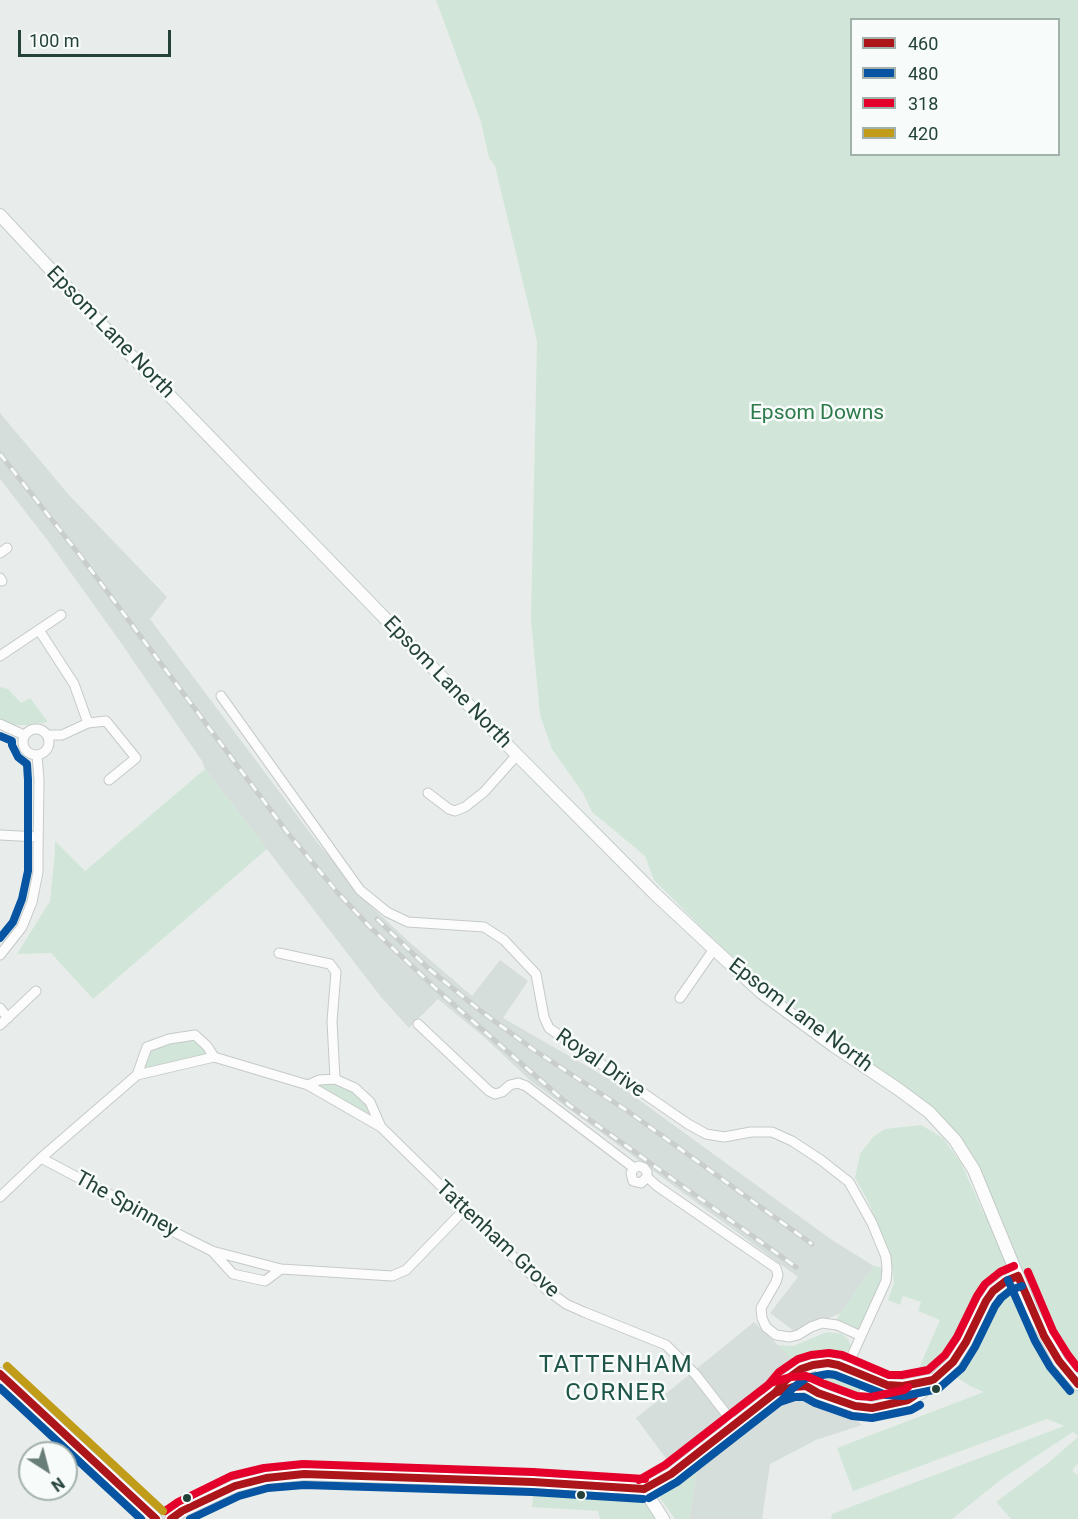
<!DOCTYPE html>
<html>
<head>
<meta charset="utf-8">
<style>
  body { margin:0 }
  #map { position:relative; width:1078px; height:1519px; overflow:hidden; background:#e8edeb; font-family:Roboto,sans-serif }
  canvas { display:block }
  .legend { position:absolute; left:850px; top:18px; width:210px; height:138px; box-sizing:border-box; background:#f7fbf9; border:2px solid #a3b1ad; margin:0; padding:8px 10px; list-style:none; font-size:18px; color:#24423a }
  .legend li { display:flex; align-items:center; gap:12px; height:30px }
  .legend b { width:30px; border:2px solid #a3b1ad }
  .north { position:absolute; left:18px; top:1441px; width:60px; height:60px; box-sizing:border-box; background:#f7fbf9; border:2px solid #a3b1ad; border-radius:50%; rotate:144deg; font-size:16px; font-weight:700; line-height:24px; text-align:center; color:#24423a }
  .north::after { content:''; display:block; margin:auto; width:21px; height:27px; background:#697e78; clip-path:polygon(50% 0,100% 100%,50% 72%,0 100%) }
  .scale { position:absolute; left:18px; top:30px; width:153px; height:27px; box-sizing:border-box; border:3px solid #24423a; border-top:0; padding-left:8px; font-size:18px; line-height:21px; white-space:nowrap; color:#24423a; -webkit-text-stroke:4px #f7fbf9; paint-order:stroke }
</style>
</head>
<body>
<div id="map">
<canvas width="1078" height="1519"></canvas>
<ul class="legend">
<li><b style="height:8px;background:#ac151a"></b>460</li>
<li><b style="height:8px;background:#0654a2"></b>480</li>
<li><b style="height:8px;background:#e4002b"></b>318</li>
<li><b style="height:8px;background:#c19c18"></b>420</li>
</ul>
<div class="north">N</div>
<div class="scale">100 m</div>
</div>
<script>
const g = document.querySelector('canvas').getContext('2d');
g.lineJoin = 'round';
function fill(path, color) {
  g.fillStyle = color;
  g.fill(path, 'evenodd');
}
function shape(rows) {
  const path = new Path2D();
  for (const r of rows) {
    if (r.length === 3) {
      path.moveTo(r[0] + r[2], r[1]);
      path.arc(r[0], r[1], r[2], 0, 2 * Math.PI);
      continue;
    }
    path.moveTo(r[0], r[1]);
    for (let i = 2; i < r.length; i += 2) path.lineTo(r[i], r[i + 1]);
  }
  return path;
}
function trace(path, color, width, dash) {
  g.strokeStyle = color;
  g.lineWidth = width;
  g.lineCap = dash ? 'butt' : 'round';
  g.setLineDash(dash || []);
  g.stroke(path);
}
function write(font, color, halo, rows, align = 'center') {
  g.font = font + ' Roboto,sans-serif';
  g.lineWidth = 5;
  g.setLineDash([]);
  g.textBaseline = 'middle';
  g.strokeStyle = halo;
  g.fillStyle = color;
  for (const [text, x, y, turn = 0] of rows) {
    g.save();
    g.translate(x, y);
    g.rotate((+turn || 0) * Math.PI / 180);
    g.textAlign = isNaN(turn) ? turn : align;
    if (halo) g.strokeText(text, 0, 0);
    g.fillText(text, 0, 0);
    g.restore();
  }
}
const built = shape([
  [0,413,69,495,167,597,150,619,317,842,373,908,407,940,472,996,500,960,528,981,503,1018,613,1081,832,1240,874,1266,841,1313,795,1332,770,1313,798,1277,532,1082,484,1037,438,999,409,1028,381,997,205,769,202,761,119,640,48,541,0,479],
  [754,1322,862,1425,816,1440,770,1464,762,1519,689,1519,698,1464,679,1476,636,1418]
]);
const green = shape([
  [436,0,1078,0,1078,1436,1073,1432,1003,1478,952,1519,831,1519,832,1514,1064,1426,1047,1419,853,1491,837,1448,984,1392,970,1386,939,1366,926,1371,919,1368,940,1320,918,1311,921,1302,903,1296,900,1305,888,1300,894,1283,890,1253,867,1199,855,1178,860,1154,873,1137,885,1129,921,1125,943,1138,961,1163,984,1214,984,1210,976,1177,929,1112,754,976,713,939,654,880,645,856,592,812,583,793,552,749,540,715,531,620,537,341,495,166,489,158,481,122],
  [852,20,1058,20,1058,154,852,154],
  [0,687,8,689,21,703,30,698,48,722,28,725,2,725,0,724],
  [205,769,267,849,93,999,51,953,17,954,50,901,55,852,55,841,85,871],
  [195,1035,214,1057,137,1075,147,1047],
  [319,1080,355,1088,381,1127,308,1085],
  [874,1266,887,1269,861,1336,833,1324],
  [827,1332,842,1334,849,1340,851,1348,842,1356,831,1353,809,1359,797,1364,778,1345,793,1346],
  [838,1365,866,1385,855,1406,818,1393,820,1377],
  [1078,1437,1078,1465,1077,1464,1072,1471,1078,1475,1078,1519,1011,1519,996,1502,1048,1463],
  [698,1464,689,1519,675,1519,655,1491],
  [611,1486,644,1489,663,1519,600,1519,598,1511,532,1507,533,1493,607,1497]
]);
const street = shape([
  [0,553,7,548],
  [0,578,2,581],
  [39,630,74,684,88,723],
  [0,656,61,615],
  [221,696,360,890,387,912,408,922,484,927,504,940,536,974,544,1017,549,1028,688,1124,706,1134,724,1137,751,1132,772,1132,792,1141,821,1160,849,1182,872,1223,886,1257,887,1269,886,1281,846,1369],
  [0,724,24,735],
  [36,742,13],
  [47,735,62,735,88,723,106,721,136,758,109,780],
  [428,793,449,809,455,811,465,807,484,792,517,755],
  [0,835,38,837],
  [279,953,330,964,336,972,332,1021,335,1079],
  [0,955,22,927,32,902,38,872,38,853,39,780,37,755],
  [680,998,714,949],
  [0,1008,8,1018],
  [418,1024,489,1091,495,1094,502,1092,510,1085,518,1083,526,1086,634,1168,639,1166,644,1168,647,1172,647,1177,657,1186,776,1268,778,1275,776,1282,761,1308,762,1318,766,1327,776,1335,790,1337,798,1335,811,1327,822,1323,837,1325,861,1336],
  [0,1025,36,991],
  [137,1075,147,1047,169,1039,195,1035,207,1046,214,1057],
  [308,1085,319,1080,335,1079,355,1088,370,1102,381,1127],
  [41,1158,109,1194,178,1234,212,1251,281,1269,392,1276,406,1270,464,1210],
  [634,1168,631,1173,633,1181,641,1183,647,1177],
  [0,1197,41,1158,137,1075,214,1057,308,1085,381,1127,547,1290,566,1304,584,1312,666,1345,696,1375,734,1424],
  [212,1251,233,1274,265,1281,281,1269]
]);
const secondary = shape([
  [0,215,117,341,517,755,654,893,714,949,762,993,834,1046,898,1089,929,1112,955,1140,974,1170,1033,1313,1059,1361,1078,1384],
  [0,1374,156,1519],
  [776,1392,793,1387,806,1386,818,1393,855,1406,872,1408,908,1400,922,1392,953,1362,966,1342,986,1301,993,1291,1006,1281,1018,1276],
  [818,1393,820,1377,828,1363],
  [855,1406,863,1399,866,1391,866,1385,864,1376],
  [644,1489,671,1474,775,1393,786,1380,801,1369,813,1365,828,1363,838,1365,887,1385,903,1386,933,1380],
  [644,1489,663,1519],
  [171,1519,182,1511,235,1486,266,1478,304,1474,533,1482,644,1489]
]);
const rail = shape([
  [0,454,82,558,287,832,338,893,369,926,445,997,569,1105,796,1267],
  [377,919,429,969,482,1012,534,1050,629,1112,812,1244]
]);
const bus1 = shape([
  [1018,1276,1044,1336,1059,1361,1078,1384],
  [0,1374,156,1519],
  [767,1399,775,1393,793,1387,806,1386,818,1393,855,1406,872,1408,908,1400,914,1396],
  [644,1489,671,1474,775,1393,786,1380,801,1369,813,1365,828,1363,838,1365,887,1385,903,1386,933,1380,953,1362,966,1342,986,1301,993,1291,1006,1281,1018,1276],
  [171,1519,182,1511,235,1486,266,1478,304,1474,533,1482,644,1489]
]);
const bus2 = shape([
  [0,736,12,741,12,745,18,757,27,764,28,780,28,871,22,899,13,922,0,938],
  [1008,1280,1035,1341,1050,1367,1070,1391],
  [0,1388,141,1519],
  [773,1407,780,1402,795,1397,804,1397,815,1403,852,1416,872,1418,911,1410,920,1405],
  [649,1498,677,1482,781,1401,793,1388,806,1378,828,1374,835,1375,886,1395,904,1396,938,1389,962,1368,975,1347,995,1306,1001,1298,1011,1290,1022,1286],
  [190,1519,239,1496,268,1488,304,1485,532,1492,643,1499]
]);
const bus3 = shape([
  [1028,1272,1053,1331,1068,1355,1078,1368],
  [761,1391,771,1383,790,1377,806,1376,822,1383,857,1396,871,1397,904,1390,908,1387],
  [639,1480,665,1465,768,1385,779,1372,798,1359,811,1355,829,1353,842,1355,889,1375,902,1375,928,1370,945,1355,957,1337,977,1296,985,1284,1000,1272,1014,1266],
  [165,1511,178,1502,231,1476,264,1468,303,1464,533,1472,645,1479]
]);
const bus4 = shape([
  [7,1366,163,1511]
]);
const markers = [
  [936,1389,5,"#24423a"],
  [581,1495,5,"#24423a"],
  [187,1498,5,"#24423a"]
];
const streetNames = [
  ["Epsom Lane North",110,333,46],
  ["Epsom Lane North",447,683,46],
  ["Epsom Lane North",800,1016,37],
  ["Royal Drive",600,1064,35],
  ["The Spinney",126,1205,29],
  ["Tattenham Grove",497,1240,43]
];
const parkNames = [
  ["Epsom Downs",817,414]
];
const quarterNames = [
  ["TATTENHAM",616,1366],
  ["CORNER",616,1394]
];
fill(built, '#d6dedb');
fill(green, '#d1e6d8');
trace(street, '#c5cac8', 11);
trace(secondary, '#c3cbc8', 14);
trace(street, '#fcfcfc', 9);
trace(secondary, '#fcfcfc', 12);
trace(rail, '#c9cdcc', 5);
trace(rail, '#f7fbf9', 3, [9]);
trace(bus1, '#ac151a', 8);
trace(bus2, '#0654a2', 8);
trace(bus3, '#e4002b', 8);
trace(bus4, '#c19c18', 8);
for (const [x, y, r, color] of markers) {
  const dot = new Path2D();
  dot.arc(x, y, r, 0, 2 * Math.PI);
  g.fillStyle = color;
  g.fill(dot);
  trace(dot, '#f7fbf9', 2);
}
write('21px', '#24423a', '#f7fbf9', streetNames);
write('21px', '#2d7a4b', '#f7fbf9', parkNames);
g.letterSpacing = '1.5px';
write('24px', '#1f5548', '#f7fbf9', quarterNames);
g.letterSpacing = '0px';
</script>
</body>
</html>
